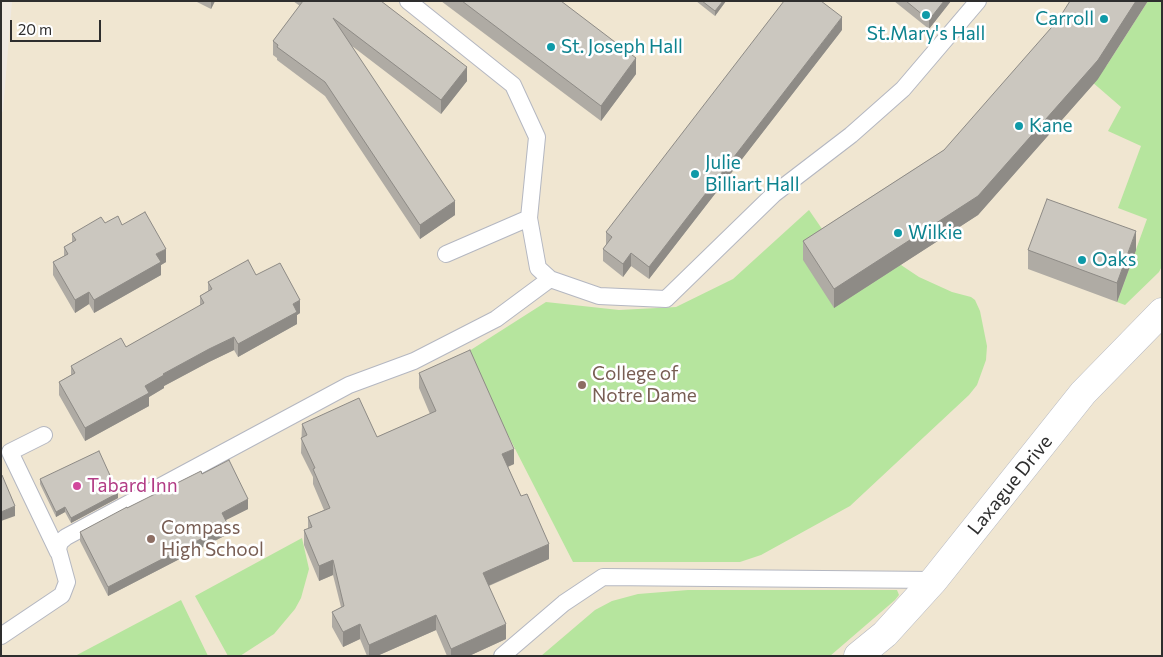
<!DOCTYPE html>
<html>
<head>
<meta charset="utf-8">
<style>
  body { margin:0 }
  #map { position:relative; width:1163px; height:657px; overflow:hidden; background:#efe9e1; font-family:Commissioner,sans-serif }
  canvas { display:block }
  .frame { position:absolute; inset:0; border:2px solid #2e2e2e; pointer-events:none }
  .scale { position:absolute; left:10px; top:20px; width:91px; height:22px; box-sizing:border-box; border:2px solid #2e2e2e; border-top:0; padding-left:6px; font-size:15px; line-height:18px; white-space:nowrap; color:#2e2e2e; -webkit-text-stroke:4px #fff; paint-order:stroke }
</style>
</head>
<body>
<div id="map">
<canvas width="1163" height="657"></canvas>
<div class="frame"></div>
<div class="scale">20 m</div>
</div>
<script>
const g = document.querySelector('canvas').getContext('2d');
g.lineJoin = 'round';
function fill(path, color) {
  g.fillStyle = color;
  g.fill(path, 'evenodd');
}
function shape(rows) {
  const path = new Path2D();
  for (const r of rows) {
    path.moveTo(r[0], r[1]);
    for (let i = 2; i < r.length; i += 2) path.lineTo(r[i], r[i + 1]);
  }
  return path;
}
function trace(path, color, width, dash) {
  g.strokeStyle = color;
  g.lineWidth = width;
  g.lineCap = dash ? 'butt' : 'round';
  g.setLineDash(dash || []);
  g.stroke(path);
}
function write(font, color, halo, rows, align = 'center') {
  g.font = font + ' Commissioner,sans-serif';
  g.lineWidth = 5;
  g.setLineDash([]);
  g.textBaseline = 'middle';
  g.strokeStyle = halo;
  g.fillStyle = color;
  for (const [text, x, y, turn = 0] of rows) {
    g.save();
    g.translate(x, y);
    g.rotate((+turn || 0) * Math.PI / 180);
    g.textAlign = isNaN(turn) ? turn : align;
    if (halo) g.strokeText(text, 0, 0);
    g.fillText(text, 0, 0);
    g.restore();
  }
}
const education = shape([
  [12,1,1162,1,1162,656,1,656,1,114,3,111]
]);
const green = shape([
  [1148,1,1162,1,1162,266,1159,272,1125,305,1117,302,1147,219,1118,208,1141,146,1108,131,1121,107,1091,81,1107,65],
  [809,210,831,242,901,265,919,277,952,292,971,297,975,300,980,311,987,346,986,360,977,385,969,395,850,506,761,555,740,562,573,562,466,353,546,302,619,310,676,307,733,279],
  [302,538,309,569,301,598,295,609,274,634,240,656,228,656,195,596],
  [688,590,897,590,899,595,895,600,830,656,541,656,595,610,612,601,638,594],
  [181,600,208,656,75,656]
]);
const lane = shape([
  [408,1,513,85,537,137,529,218,538,268,550,279,599,296,666,299,774,194,851,135,903,89,978,1],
  [446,254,529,218],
  [44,435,10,452,58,552],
  [1,636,62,595,67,582,58,549,60,542,66,537,349,385,414,361,496,319,550,279],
  [502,656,564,603,603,577,934,580]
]);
const street = shape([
  [858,656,885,634,934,580,1083,393,1162,312]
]);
const wall = shape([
  [195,1,215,1,211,9],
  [293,1,381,1,467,81,441,114,352,46,455,215,420,239,325,96,277,60,277,58,273,55,273,41,300,6],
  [441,1,561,1,636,74,601,121],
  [696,1,726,1,715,16],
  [894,1,951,1,929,29],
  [842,30,649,279,631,266,623,277,603,261,603,249,606,245,606,232],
  [1098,79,978,215,834,308,803,260,803,241,944,150],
  [105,223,122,225,166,262,161,265,161,275,94,313,89,304,75,313,53,275,53,262,64,256,64,247,72,242,72,234],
  [1028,250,1136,250,1117,302,1028,269],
  [256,275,300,313,297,315,297,324,238,357,234,350,209,362,164,386,164,388,149,397,149,406,85,441,59,395,59,382,71,375,71,366,126,347,200,306,200,296,208,291,208,282],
  [419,373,514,464,508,467,549,559,489,586,506,639,469,656,447,656,436,630,377,656,367,656,360,639,343,647,332,627,332,612,341,607,333,575,319,581,304,545,304,530,308,529,308,517,324,510,313,484,313,477,301,453,302,424,377,437,430,414,419,388],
  [202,474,248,509,226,520,228,534,108,596,80,541,80,532,127,508],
  [40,479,118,498,71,523,65,512,56,517,40,484]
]);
const shadedWall = shape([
  [211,1,215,1,211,9],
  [723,1,726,1,715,16,715,11],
  [944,1,951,1,929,29,929,20],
  [1136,1,1148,1,1098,79,978,215,834,308,834,289],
  [842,17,842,30,649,279,649,267],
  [636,58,636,74,601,121,601,106],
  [467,67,467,81,441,114,441,100],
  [455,201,455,215,420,239,420,225],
  [1136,231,1136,250,1117,302,1117,283],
  [166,249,166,262,161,265,161,275,94,313,94,300,156,254],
  [631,253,631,266,623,277,623,264],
  [89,292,89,304,75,313,75,300],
  [300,300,300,313,297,315,297,324,238,357,238,344,293,304],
  [234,337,234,350,209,362,164,386,164,388,149,397,149,406,85,441,85,428,145,386,163,374,209,349],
  [514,449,514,464,502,469,502,454],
  [118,493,118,498,71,523,71,518],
  [248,499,248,509,222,522,222,513],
  [15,506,15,516,1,521,1,512],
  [65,507,65,512,56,517,56,512],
  [228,525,228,534,108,596,108,587],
  [549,544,549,559,483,588,483,573],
  [333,560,333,575,319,581,319,566],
  [436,615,436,630,377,656,369,656,369,645],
  [360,624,360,639,343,647,343,632],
  [506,624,506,639,469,656,451,656,451,649]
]);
const building = shape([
  [303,1,381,1,467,67,441,100,333,18,455,201,420,225,325,82,277,47,278,45,273,41,303,1],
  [462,1,561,1,636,58,601,106,462,1],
  [702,1,723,1,715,11,702,1],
  [784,1,821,1,842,17,649,267,631,253,623,264,603,249,612,237,606,232,784,1],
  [906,1,944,1,929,20,906,1],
  [1070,1,1136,1,1098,60,978,196,834,289,803,241,944,150,1058,20,1070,1],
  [1047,199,1136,231,1117,283,1028,250,1047,199],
  [145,212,166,249,156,254,161,262,94,300,89,292,75,300,53,262,68,254,64,247,76,240,72,234,101,217,105,223,118,216,122,225,145,212],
  [248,260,256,275,280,263,300,300,293,304,297,312,238,344,234,337,209,349,163,374,164,375,145,386,149,393,85,428,59,382,75,373,71,366,121,338,126,347,204,303,200,296,212,289,208,282,248,260],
  [470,350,514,449,502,454,521,496,527,494,549,544,483,573,506,624,451,649,436,615,369,645,360,624,343,632,332,612,344,606,333,560,319,566,304,530,312,527,308,517,330,508,313,469,315,468,301,438,307,435,302,424,359,398,377,437,436,411,419,373,470,350],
  [99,451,118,493,71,518,65,507,56,512,40,479,99,451],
  [229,460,248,499,222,513,228,525,108,587,80,532,127,507,127,508,201,471,202,474,229,460],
  [1,475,2,475,15,506,1,512,1,475]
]);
const markers = [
  [926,15,5,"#0f9aa8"],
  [1104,19,5,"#0f9aa8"],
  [551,47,5,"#0f9aa8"],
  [1019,126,5,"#0f9aa8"],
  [695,174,5,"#0f9aa8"],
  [898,233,5,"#0f9aa8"],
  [1082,260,5,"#0f9aa8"],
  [582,385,5,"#8d6e63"],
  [77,486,5,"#d1479c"],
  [151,539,5,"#8d6e63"]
];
const cultureNames = [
  ["Carroll",1094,19,"right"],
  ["St.Mary's Hall",926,34,"center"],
  ["St. Joseph Hall",561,47],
  ["Kane",1029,126],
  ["Julie",705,163],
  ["Billiart Hall",705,185],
  ["Wilkie",908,233],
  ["Oaks",1092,260]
];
const educationNames = [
  ["College of",592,374],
  ["Notre Dame",592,396],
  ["Compass",161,528],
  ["High School",161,550]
];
const streetNames = [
  ["Laxague Drive",1010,485,-51]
];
const hotelNames = [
  ["Tabard Inn",87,486]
];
fill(education, '#f0e6d1');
fill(green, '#b6e59e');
trace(lane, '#b4b7c1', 18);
trace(street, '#b4b7c1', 29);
trace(lane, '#fff', 16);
trace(street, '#fff', 28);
fill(wall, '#afaba4');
fill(shadedWall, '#8e8b86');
fill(building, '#cbc7bf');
trace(building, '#8e8b86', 1);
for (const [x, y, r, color] of markers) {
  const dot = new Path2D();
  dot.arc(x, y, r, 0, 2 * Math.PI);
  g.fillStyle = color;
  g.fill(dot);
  trace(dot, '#fff', 2);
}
write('19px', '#0d838f', '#fff', cultureNames, 'left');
write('19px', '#785e54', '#fff', educationNames, 'left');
write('19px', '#2e2e2e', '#fff', streetNames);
write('19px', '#b23c85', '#fff', hotelNames, 'left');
</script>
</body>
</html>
